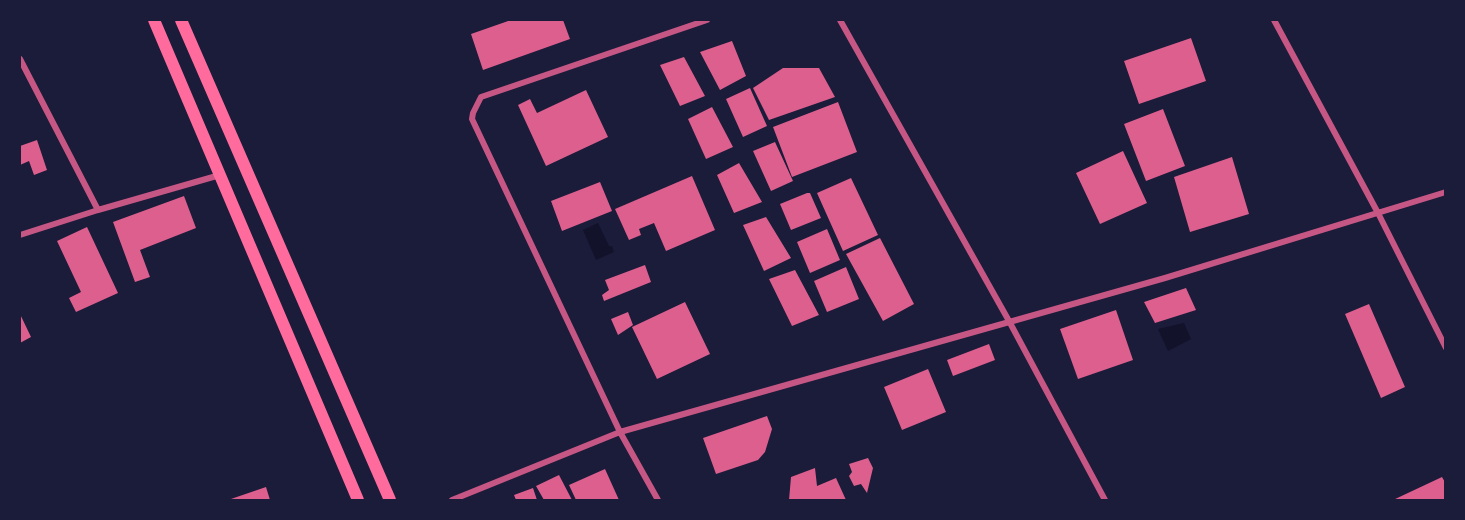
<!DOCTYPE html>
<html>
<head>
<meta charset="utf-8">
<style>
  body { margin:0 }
  #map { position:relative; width:1465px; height:520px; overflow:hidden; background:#1b1b3a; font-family:Quicksand,sans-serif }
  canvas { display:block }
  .frame { position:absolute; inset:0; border:21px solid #1b1b3a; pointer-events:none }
</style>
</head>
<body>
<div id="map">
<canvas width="1465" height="520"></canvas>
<div class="frame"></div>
</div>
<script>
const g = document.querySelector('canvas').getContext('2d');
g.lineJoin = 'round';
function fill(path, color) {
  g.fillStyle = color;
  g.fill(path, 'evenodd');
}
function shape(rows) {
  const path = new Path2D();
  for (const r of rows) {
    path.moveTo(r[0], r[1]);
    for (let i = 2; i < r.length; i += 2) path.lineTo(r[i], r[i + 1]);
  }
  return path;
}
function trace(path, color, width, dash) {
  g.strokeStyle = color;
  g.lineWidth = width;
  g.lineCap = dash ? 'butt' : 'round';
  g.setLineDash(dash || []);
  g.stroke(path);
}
const water = shape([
  [598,223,609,246,612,246,614,252,596,260,583,230],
  [1184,323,1191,339,1168,351,1158,329]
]);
const building = shape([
  [511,20,563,20,570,39,483,70,471,34],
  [1191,38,1206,81,1139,104,1124,61],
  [732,41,746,76,720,90,700,52],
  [684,57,705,96,680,106,660,65],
  [783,68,819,68,835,97,769,120,753,88],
  [750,88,767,126,743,137,726,99],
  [586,90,608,137,546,166,518,105,530,99,537,113],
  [838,102,857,152,792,177,773,127],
  [712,107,733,147,706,159,688,119],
  [1163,109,1185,166,1146,181,1124,124],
  [37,140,47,170,34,175,29,161,20,165,20,146],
  [775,142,793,181,771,191,753,151],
  [1123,151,1147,203,1100,224,1076,173],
  [1232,157,1249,214,1190,232,1174,177],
  [739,163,762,202,734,213,717,175],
  [692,176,715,230,666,251,654,223,639,229,641,235,629,240,615,209],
  [851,178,878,235,843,251,817,193],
  [600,182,612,211,562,231,551,201],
  [807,193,810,193,821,218,791,230,780,204],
  [184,196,196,228,140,250,150,277,135,282,113,222],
  [766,217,791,258,764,271,743,225],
  [87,227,118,293,76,312,69,298,81,292,57,241],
  [827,229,840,260,810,273,797,242],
  [880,238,914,304,883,321,846,254],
  [645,265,651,282,604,301,602,295,609,290,605,280],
  [846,267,859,299,827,312,814,281],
  [795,270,819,315,792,326,769,279],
  [1186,288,1196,310,1155,323,1144,302],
  [685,302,710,354,657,379,632,327],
  [1369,304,1405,387,1381,398,1345,314],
  [1116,310,1133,360,1078,379,1060,329],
  [628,312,633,325,618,335,611,319],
  [20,314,31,337,20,343],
  [989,344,995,360,953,376,947,360],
  [928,369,946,412,902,430,884,387],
  [767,416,772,429,765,452,758,460,716,474,703,438],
  [868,458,873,468,867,493,861,484,854,486,849,476,852,472,849,464],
  [815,468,817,486,836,478,846,500,789,500,791,477],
  [605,469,619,500,576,500,569,485],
  [559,475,572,500,544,500,536,486],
  [1442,477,1446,484,1446,500,1393,500],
  [266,487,270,500,228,500],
  [533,488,537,500,516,500,514,495]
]);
const minor = shape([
  [840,20,1009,321,1105,500],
  [1274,20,1378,213,1446,348],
  [20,59,98,210],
  [20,235,98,210,220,175],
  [452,500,620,432,1165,278,1446,192],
  [658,500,620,432,472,119,473,113,481,97,707,20]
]);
const secondary = shape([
  [154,20,358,500],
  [181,20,390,500]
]);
fill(water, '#12122b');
fill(building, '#dd5f8e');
trace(minor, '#c65784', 6);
trace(secondary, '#ff6b9d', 12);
</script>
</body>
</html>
